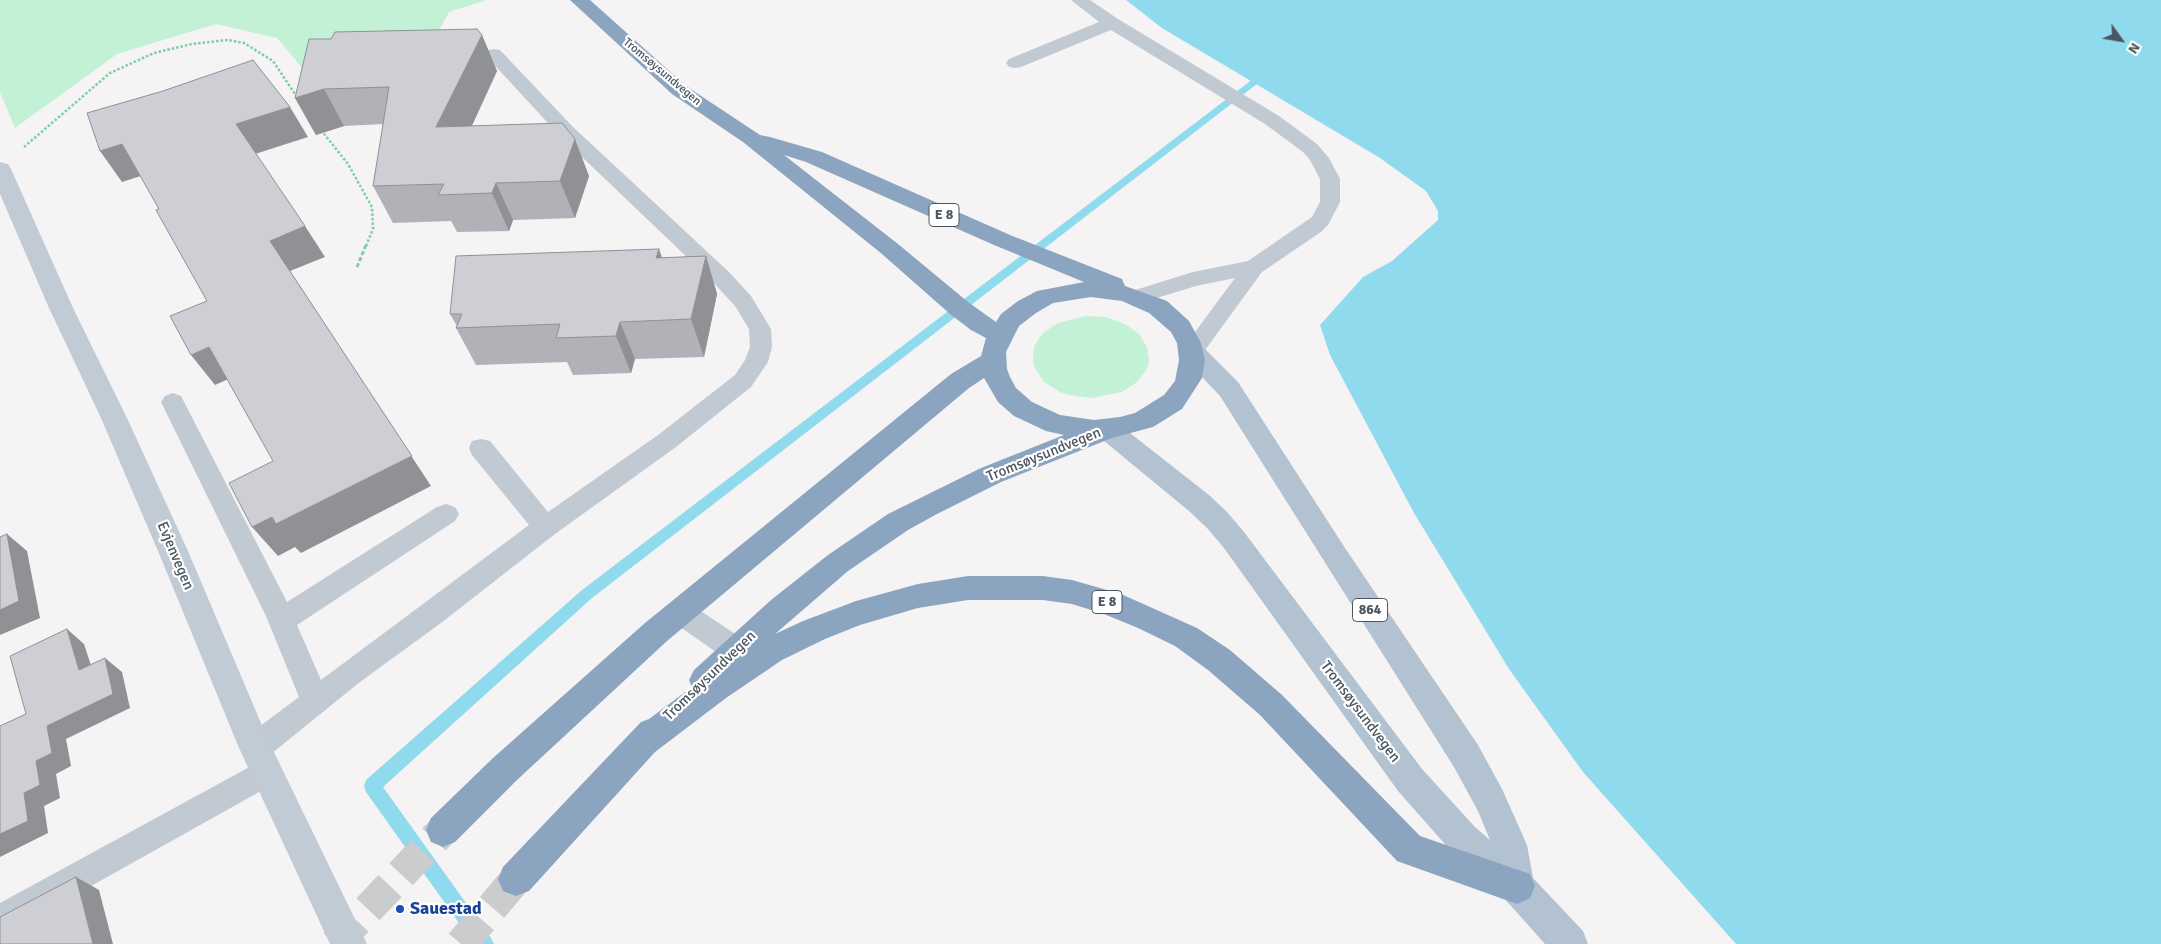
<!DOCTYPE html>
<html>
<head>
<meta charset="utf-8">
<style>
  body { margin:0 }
  #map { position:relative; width:2161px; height:944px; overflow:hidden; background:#f5f3f3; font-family:Signika,sans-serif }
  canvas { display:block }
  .north { position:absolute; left:2096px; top:15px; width:50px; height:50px; -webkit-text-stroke:4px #fff; paint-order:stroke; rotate:122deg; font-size:14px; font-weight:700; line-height:20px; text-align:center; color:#4a5661 }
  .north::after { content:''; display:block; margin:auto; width:18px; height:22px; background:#4a5661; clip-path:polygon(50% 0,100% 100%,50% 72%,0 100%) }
</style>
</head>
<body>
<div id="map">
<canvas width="2161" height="944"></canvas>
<div class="north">N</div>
</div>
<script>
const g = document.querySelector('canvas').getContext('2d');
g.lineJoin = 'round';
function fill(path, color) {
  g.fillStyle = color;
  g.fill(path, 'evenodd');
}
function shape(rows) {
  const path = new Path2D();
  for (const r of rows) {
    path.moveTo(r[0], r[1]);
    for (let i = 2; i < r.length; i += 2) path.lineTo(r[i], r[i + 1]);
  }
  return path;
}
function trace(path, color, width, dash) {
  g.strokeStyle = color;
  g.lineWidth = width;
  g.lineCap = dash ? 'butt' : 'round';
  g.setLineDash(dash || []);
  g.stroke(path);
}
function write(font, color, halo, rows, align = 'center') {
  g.font = font + ' Signika,sans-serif';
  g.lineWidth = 4.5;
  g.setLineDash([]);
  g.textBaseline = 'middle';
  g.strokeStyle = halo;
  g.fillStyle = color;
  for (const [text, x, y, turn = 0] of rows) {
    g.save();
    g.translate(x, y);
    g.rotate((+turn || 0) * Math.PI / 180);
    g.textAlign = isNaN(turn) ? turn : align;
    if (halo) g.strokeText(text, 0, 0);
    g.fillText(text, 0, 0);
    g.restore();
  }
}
const green = shape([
  [0,0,487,0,449,12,424,58,328,99,277,38,216,24,117,54,15,128,0,92],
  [1086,316,1106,317,1125,324,1139,334,1147,347,1149,361,1147,369,1137,382,1122,392,1091,398,1070,395,1060,392,1044,382,1035,368,1033,361,1034,346,1043,333,1058,323]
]);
const water = shape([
  [1126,0,2161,0,2161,944,1736,944,1583,772,1509,669,1414,513,1330,355,1320,325,1363,277,1392,261,1438,220,1438,211,1426,191,1380,158,1162,28]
]);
const stream = shape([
  [1253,79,1258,82,1257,84,592,598,383,787,491,938,494,944,474,944,366,792,364,786,366,780,582,590,1253,79]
]);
const highwayTunnel = shape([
  [335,944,443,830],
  [461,944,516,879]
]);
const pathFar1 = shape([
  [321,130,348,164,372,207,373,229,366,246],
  [24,147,110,73,154,53,192,44,228,40,244,43,273,61,297,97]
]);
const path = shape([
  [357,267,366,245]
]);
const lane = shape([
  [1071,0,1090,0,1118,19,1279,116,1317,144,1329,158,1340,179,1340,202,1328,225,1321,232,1262,272,1200,357,1192,359,1184,357,1181,351,1235,278,1196,286,1137,304,1129,302,1126,297,1129,292,1193,272,1248,261,1312,217,1320,202,1320,179,1310,160,1303,152,1265,124,1111,30,1021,67,1015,68,1009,67,1006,63,1009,59,1099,22,1071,0],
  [494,49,500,50,573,127,729,272,751,296,771,329,772,347,768,362,751,387,676,447,555,534,441,623,360,682,266,758,255,762,244,758,240,748,244,738,299,697,266,616,161,402,165,396,173,393,181,396,287,602,437,507,446,504,455,507,459,514,455,521,297,625,321,680,529,525,472,455,469,448,472,441,481,439,490,441,548,512,658,435,735,375,745,360,750,347,749,329,735,306,713,282,559,135,488,58,485,54,488,50,494,49],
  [680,600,690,604,746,641,750,650,746,659,736,662,726,659,670,620,666,612,670,604,680,600],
  [266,758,277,762,281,772,277,782,0,937,0,903,266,758]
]);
const secondary = shape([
  [0,162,8,164,11,169,73,308,127,418,188,551,269,742,367,944,330,944,239,748,158,551,101,418,49,308,0,194,0,162]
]);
const primary = shape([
  [1192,342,1201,345,1238,382,1345,548,1478,745,1502,789,1527,845,1533,878,1583,931,1588,944,1545,944,1504,898,1451,851,1398,791,1224,548,1207,528,1189,511,1098,436,1094,429,1098,422,1107,419,1116,422,1209,495,1227,512,1244,532,1422,769,1475,827,1490,840,1478,811,1454,767,1220,396,1183,357,1179,351,1183,345,1192,342]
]);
const highway = shape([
  [570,0,590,0,686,86,760,135,770,137,822,152,1010,235,1122,279,1125,286,1167,301,1189,321,1201,343,1205,360,1202,378,1182,409,1153,427,1112,438,1001,482,937,514,908,530,848,571,775,634,803,621,856,601,918,584,968,576,1043,576,1072,580,1121,594,1197,628,1230,650,1282,695,1420,836,1530,874,1535,886,1530,898,1517,904,1397,861,1260,715,1208,670,1175,646,1138,628,1104,614,1072,604,1043,600,968,600,918,608,860,625,825,639,782,660,726,698,655,752,529,891,516,896,503,891,498,879,503,867,641,722,649,719,692,687,689,680,694,670,771,600,828,555,888,514,981,468,1064,435,1046,431,1014,416,998,402,984,378,969,388,667,641,517,780,455,842,443,847,431,842,426,830,431,818,493,758,645,623,951,374,981,356,986,338,971,330,950,314,882,254,743,142,672,94,570,0],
  [784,155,806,162,994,245,1084,282,1037,291,1018,301,1001,314,996,322,968,302,898,244,784,155],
  [1091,297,1122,301,1149,313,1171,332,1177,343,1179,360,1175,381,1164,395,1135,413,1120,417,1094,420,1060,415,1032,402,1016,388,1010,377,1007,369,1006,352,1019,326,1036,313,1053,303,1091,297]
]);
const wall = shape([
  [482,35,497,71,472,126,589,176,575,218,513,220,509,231,457,232,451,221,393,223,373,186,383,124,344,126,316,135,295,98],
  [706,256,717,294,704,357,635,359,631,373,573,375,567,362,476,365,456,328,457,326,450,314,662,258]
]);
const shadedWall = shape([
  [482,35,497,71,454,164,436,127],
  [324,89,344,126,316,135,295,98],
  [290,107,308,137,255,154,236,124],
  [575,139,589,176,575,218,560,181],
  [122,144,144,175,122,182,100,151],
  [496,183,513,220,509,231,492,193],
  [305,226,325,257,290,271,431,486,301,553,295,547,278,556,252,527,272,517,277,523,270,241],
  [659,249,672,286,656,258],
  [706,256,717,294,704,357,691,319],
  [620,322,635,359,631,373,616,336],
  [209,347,233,377,215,385,191,355],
  [7,534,27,551,40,618,0,635,0,610],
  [67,629,84,644,97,684,79,670],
  [105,658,122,672,130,708,66,739,71,766,56,774,60,798,44,806,48,833,0,857,0,834,24,793,36,761,47,726],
  [76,877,99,890,113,944,93,944]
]);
const building = shape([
  [477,29,482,35,436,127,562,123,575,139,560,181,496,183,492,193,438,195,444,184,373,186,389,87,324,89,295,98,309,39,331,39,335,32,477,29],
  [253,60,290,107,236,124,305,226,270,241,412,456,276,524,272,517,252,527,229,483,273,461,209,347,191,355,170,316,207,301,156,210,159,209,122,144,100,151,87,113,163,91,253,60],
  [659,249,656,258,706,256,691,319,620,322,616,336,556,338,560,324,456,328,462,314,450,314,456,256,659,249],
  [7,534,19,601,0,610,0,537,7,534],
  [67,629,79,670,105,658,113,694,47,726,52,753,36,761,40,785,24,793,28,821,0,834,0,726,26,714,10,656,67,629],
  [76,877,93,944,0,944,0,917,76,877]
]);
const markers = [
  [400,909,5,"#1a4fb4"]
];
const farStreetnames = [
  ["Tromsøysundvegen",662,72,40]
];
const shields = [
  [944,215,30],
  [1107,602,30],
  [1370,610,35]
];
const shieldNames = [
  ["E 8",944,215],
  ["E 8",1107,602],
  ["864",1370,610]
];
const streetNames = [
  ["Tromsøysundvegen",1044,455,-22],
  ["Evjenvegen",175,556,67],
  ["Tromsøysundvegen",710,676,-44],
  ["Tromsøysundvegen",1360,712,53]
];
const nearTransitnames = [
  ["Sauestad",410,909]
];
fill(green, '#c3f1d5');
fill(water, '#90daee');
fill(stream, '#90daee');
trace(highwayTunnel, '#caccce', 32, [32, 16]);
trace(pathFar1, '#7ad0a6', 2.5, [2.5, 2]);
trace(path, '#7ad0a6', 3, [4, 2.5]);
fill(lane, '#c1cad2');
fill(secondary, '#c1cbd6');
fill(primary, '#b3c2d1');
fill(highway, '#8ba5c1');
fill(wall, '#b0b2b7');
fill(shadedWall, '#909195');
fill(building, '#cdcfd5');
trace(building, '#909195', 1);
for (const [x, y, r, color] of markers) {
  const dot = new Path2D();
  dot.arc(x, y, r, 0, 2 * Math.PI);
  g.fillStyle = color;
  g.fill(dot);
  trace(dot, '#fff', 2);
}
write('12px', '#4a5661', '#fff', farStreetnames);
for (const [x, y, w] of shields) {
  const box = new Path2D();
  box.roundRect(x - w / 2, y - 11.5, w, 23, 4);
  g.fillStyle = '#fff';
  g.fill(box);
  trace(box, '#4a5661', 1);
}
write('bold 14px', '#4a5661', null, shieldNames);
write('15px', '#4a5661', '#fff', streetNames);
write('bold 18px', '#164399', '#fff', nearTransitnames, 'left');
</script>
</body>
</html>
